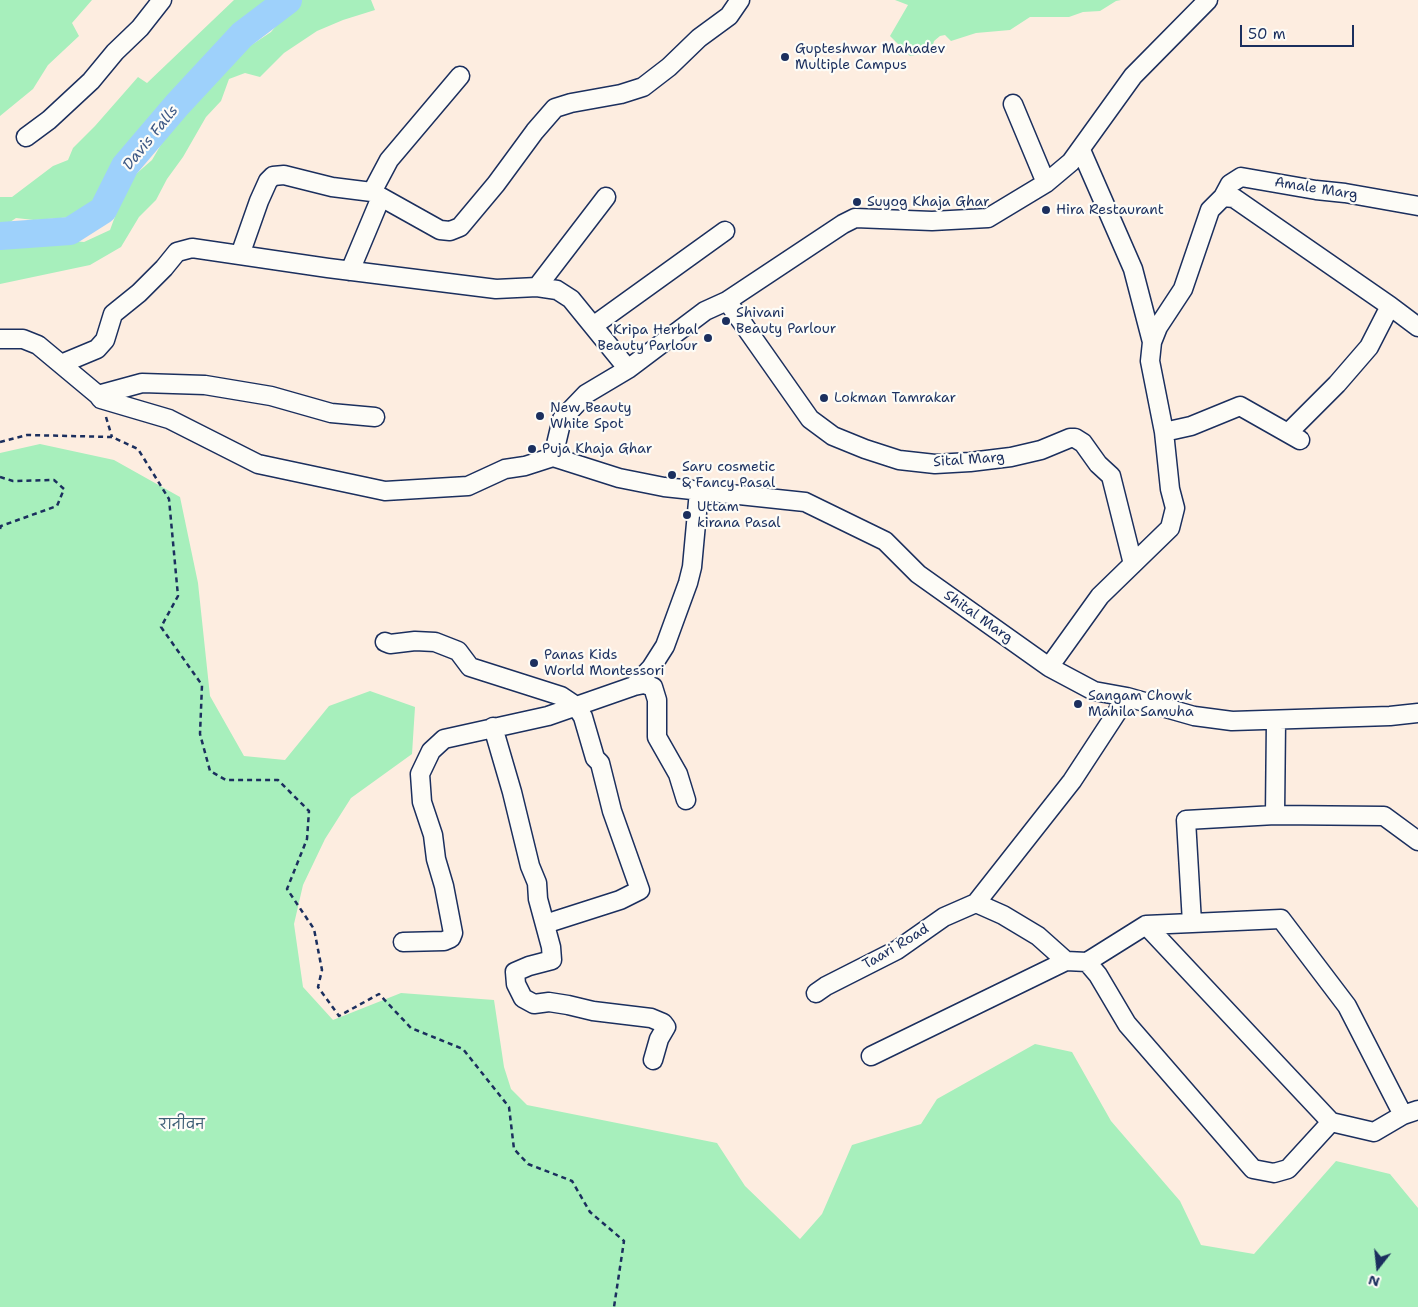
<!DOCTYPE html>
<html>
<head>
<meta charset="utf-8">
<style>
  body { margin:0 }
  #map { position:relative; width:1418px; height:1307px; overflow:hidden; background:#fdede0; font-family:"Shantell Sans",sans-serif }
  canvas { display:block }
  .north { position:absolute; left:1353px; top:1242px; width:50px; height:50px; -webkit-text-stroke:4px #fdfcf7; paint-order:stroke; rotate:196deg; font-size:14px; font-weight:700; line-height:20px; text-align:center; color:#1b2f5e }
  .north::after { content:''; display:block; margin:auto; width:18px; height:22px; background:#1b2f5e; clip-path:polygon(50% 0,100% 100%,50% 72%,0 100%) }
  .scale { position:absolute; left:1240px; top:25px; width:114px; height:22px; box-sizing:border-box; border:2px solid #1b2f5e; border-top:0; padding-left:6px; font-size:15px; line-height:18px; white-space:nowrap; color:#1b2f5e; -webkit-text-stroke:4px #fdfcf7; paint-order:stroke }
</style>
</head>
<body>
<div id="map">
<canvas width="1418" height="1307"></canvas>
<div class="north">N</div>
<div class="scale">50 m</div>
</div>
<script>
const g = document.querySelector('canvas').getContext('2d');
g.lineJoin = 'round';
function fill(path, color) {
  g.fillStyle = color;
  g.fill(path, 'evenodd');
}
function shape(rows) {
  const path = new Path2D();
  for (const r of rows) {
    path.moveTo(r[0], r[1]);
    for (let i = 2; i < r.length; i += 2) path.lineTo(r[i], r[i + 1]);
  }
  return path;
}
function trace(path, color, width, dash) {
  g.strokeStyle = color;
  g.lineWidth = width;
  g.lineCap = dash ? 'butt' : 'round';
  g.setLineDash(dash || []);
  g.stroke(path);
}
function write(font, color, halo, rows, align = 'center') {
  g.font = font + ' "Shantell Sans","Playpen Sans Deva",sans-serif';
  g.lineWidth = 4.5;
  g.setLineDash([]);
  g.textBaseline = 'middle';
  g.strokeStyle = halo;
  g.fillStyle = color;
  for (const [text, x, y, turn = 0] of rows) {
    g.save();
    g.translate(x, y);
    g.rotate((+turn || 0) * Math.PI / 180);
    g.textAlign = isNaN(turn) ? turn : align;
    if (halo) g.strokeText(text, 0, 0);
    g.fillText(text, 0, 0);
    g.restore();
  }
}
const green = shape([
  [0,0,92,0,72,23,79,36,48,65,33,89,0,116],
  [234,0,267,0,264,15,249,23,238,33,228,39,207,67,193,77,177,100,163,107,150,118,121,153,97,199,87,211,73,217,34,220,16,218,0,229,0,197,12,197,53,166,68,160,73,148,95,126,138,77,147,83],
  [298,0,371,0,375,10,343,20,317,31,284,53,260,77,245,73,229,79,221,101,206,117,183,157,167,179,156,200,139,217,121,247,90,265,0,284,0,249,30,245,52,239,84,242,110,230,120,203,136,174,152,160,173,124,192,101,201,96,230,52,253,44,271,32],
  [895,0,1121,0,1116,1,1100,11,1083,12,1069,17,1030,17,1010,30,976,33,951,41,945,35,940,36,934,41,931,52,910,56,890,36,908,5],
  [40,444,114,460,180,497,198,583,210,696,244,756,285,760,329,706,370,691,415,707,412,754,351,798,325,839,303,885,294,924,303,987,333,1020,401,993,494,1000,504,1067,511,1089,527,1105,717,1143,745,1186,800,1239,822,1214,852,1145,921,1124,937,1099,1035,1044,1072,1052,1111,1121,1180,1201,1201,1245,1254,1254,1336,1161,1390,1174,1418,1208,1418,1307,0,1307,0,453]
]);
const river = shape([
  [0,236,70,231,103,210,125,166,177,105,242,35,288,0]
]);
const path = shape([
  [106,417,112,437],
  [0,442,27,435,112,437,138,449,169,499,178,596,161,627,202,685,200,734,210,771,226,780,278,780,309,811,307,839,287,889,314,929,322,970,318,987,339,1016,379,994,411,1028,463,1049,509,1107,514,1149,528,1164,572,1181,590,1212,624,1241,614,1307],
  [0,477,13,481,54,480,64,489,57,506,1,526,0,529]
]);
const minor = shape([
  [1013,104,1046,183],
  [26,137,49,120,91,81,115,52,140,28,162,0],
  [1081,150,1133,269,1152,342],
  [372,192,389,160,460,76],
  [1223,197,1230,184,1241,177,1316,190,1345,193,1418,206],
  [240,255,259,201,268,181,273,176,284,175,332,187,372,192,440,230,450,231,460,227,496,184,535,131,555,108,571,103,621,94,643,87,669,67,699,38,729,16,740,0],
  [350,271,381,197],
  [537,287,606,197],
  [727,301,810,419,833,436,865,449,899,460,935,464,970,462,1011,457,1041,450,1070,438,1075,438,1083,443,1098,464,1111,476,1133,564],
  [1390,306,1418,327],
  [593,326,725,231],
  [0,339,23,339,38,345,98,395,101,399,169,419,258,464,385,491,468,486,505,469,525,466,553,457],
  [61,364,97,349,105,340,113,314,139,293,164,268,177,252,192,248,328,268,496,289,537,287,557,290,571,299,628,369],
  [98,395,142,383,205,385,271,396,331,413,375,417],
  [1164,432,1191,426,1240,406,1300,440],
  [553,457,619,478,664,487,805,502,885,541,918,574,1049,667,1094,691,1127,697,1194,716,1232,721,1390,716,1418,713],
  [553,457,562,419,586,394,628,369,705,311,727,301,843,224,855,218,932,221,988,218,1046,183,1071,162,1133,76,1208,0],
  [385,642,390,644,415,641,435,642,458,651,470,667,561,696,576,706,583,717,595,758,600,763,612,811,640,890,620,900,545,924],
  [1049,667,1100,596,1170,528,1175,508,1170,489,1164,432,1150,361,1152,342,1158,327,1183,289,1210,210,1223,197,1234,198,1390,306,1369,347,1337,384,1288,433],
  [634,686,644,684,653,687,657,700,657,737,678,774,686,800],
  [493,727,512,792,530,866,537,883,538,899,551,947,552,960,529,966,515,972,516,984,523,998,534,1004,549,1002,568,1005,593,1011,651,1018,663,1023,666,1027,659,1039,653,1060],
  [1275,815,1276,721],
  [1418,841,1384,816,1275,815,1186,820,1192,923,1146,925,1087,962,1098,975,1127,1024,1253,1169,1274,1173,1288,1169,1331,1122,1374,1132,1403,1115,1418,1110],
  [976,903,1072,781,1127,697],
  [976,903,1003,915,1038,936,1066,961],
  [1192,923,1281,919,1347,1006,1403,1115],
  [1146,925,1331,1122],
  [403,942,444,941,451,938,453,933,444,886,436,859,433,835,422,802,420,774,431,751,444,739,548,716,634,686,651,668,665,646,688,583,692,567,699,491],
  [816,993,826,986,897,950,944,917,976,903],
  [871,1056,1066,961,1087,962]
]);
const markers = [
  [785,57,5,"#1b2f5e"],
  [857,202,5,"#1b2f5e"],
  [1046,210,5,"#1b2f5e"],
  [726,321,5,"#1b2f5e"],
  [708,338,5,"#1b2f5e"],
  [824,398,5,"#1b2f5e"],
  [540,416,5,"#1b2f5e"],
  [532,449,5,"#1b2f5e"],
  [672,475,5,"#1b2f5e"],
  [687,515,5,"#1b2f5e"],
  [534,663,5,"#1b2f5e"],
  [1078,704,5,"#1b2f5e"]
];
const poiNames = [
  ["Gupteshwar Mahadev",795,49],
  ["Multiple Campus",795,65],
  ["Suyog Khaja Ghar",867,202],
  ["Hira Restaurant",1056,210],
  ["Shivani",736,313],
  ["Beauty Parlour",736,329],
  ["Kripa Herbal",698,330,"right"],
  ["Beauty Parlour",698,346,"right"],
  ["Lokman Tamrakar",834,398],
  ["New Beauty",550,408],
  ["White Spot",550,424],
  ["Puja Khaja Ghar",542,449],
  ["Saru cosmetic",682,467],
  ["& Fancy Pasal",682,483],
  ["Uttam",697,507],
  ["kirana Pasal",697,523],
  ["Panas Kids",544,655],
  ["World Montessori",544,671],
  ["Sangam Chowk",1088,696],
  ["Mahila Samuha",1088,712]
];
const streetNames = [
  ["Amale Marg",1316,189,9],
  ["Sital Marg",969,460,-4],
  ["Shital Marg",978,617,35],
  ["Taari Road",896,947,-31]
];
const parkNames = [
  ["रानीवन",182,1125]
];
const waterNames = [
  ["Davis Falls",151,138,-51]
];
fill(green, '#a7efbc');
trace(river, '#9ed1fb', 28);
trace(minor, '#1b2f5e', 21);
trace(path, '#1b2f5e', 2.5, [5, 4]);
trace(minor, '#fdfcf7', 18);
for (const [x, y, r, color] of markers) {
  const dot = new Path2D();
  dot.arc(x, y, r, 0, 2 * Math.PI);
  g.fillStyle = color;
  g.fill(dot);
  trace(dot, '#fdfcf7', 2);
}
write('14px', '#1b2f5e', '#fdfcf7', poiNames, 'left');
write('14px', '#1b2f5e', '#fdfcf7', streetNames);
write('14px', '#3e5f76', '#fdfcf7', parkNames);
write('italic 15px', '#3c5885', '#fdfcf7', waterNames);
</script>
</body>
</html>
